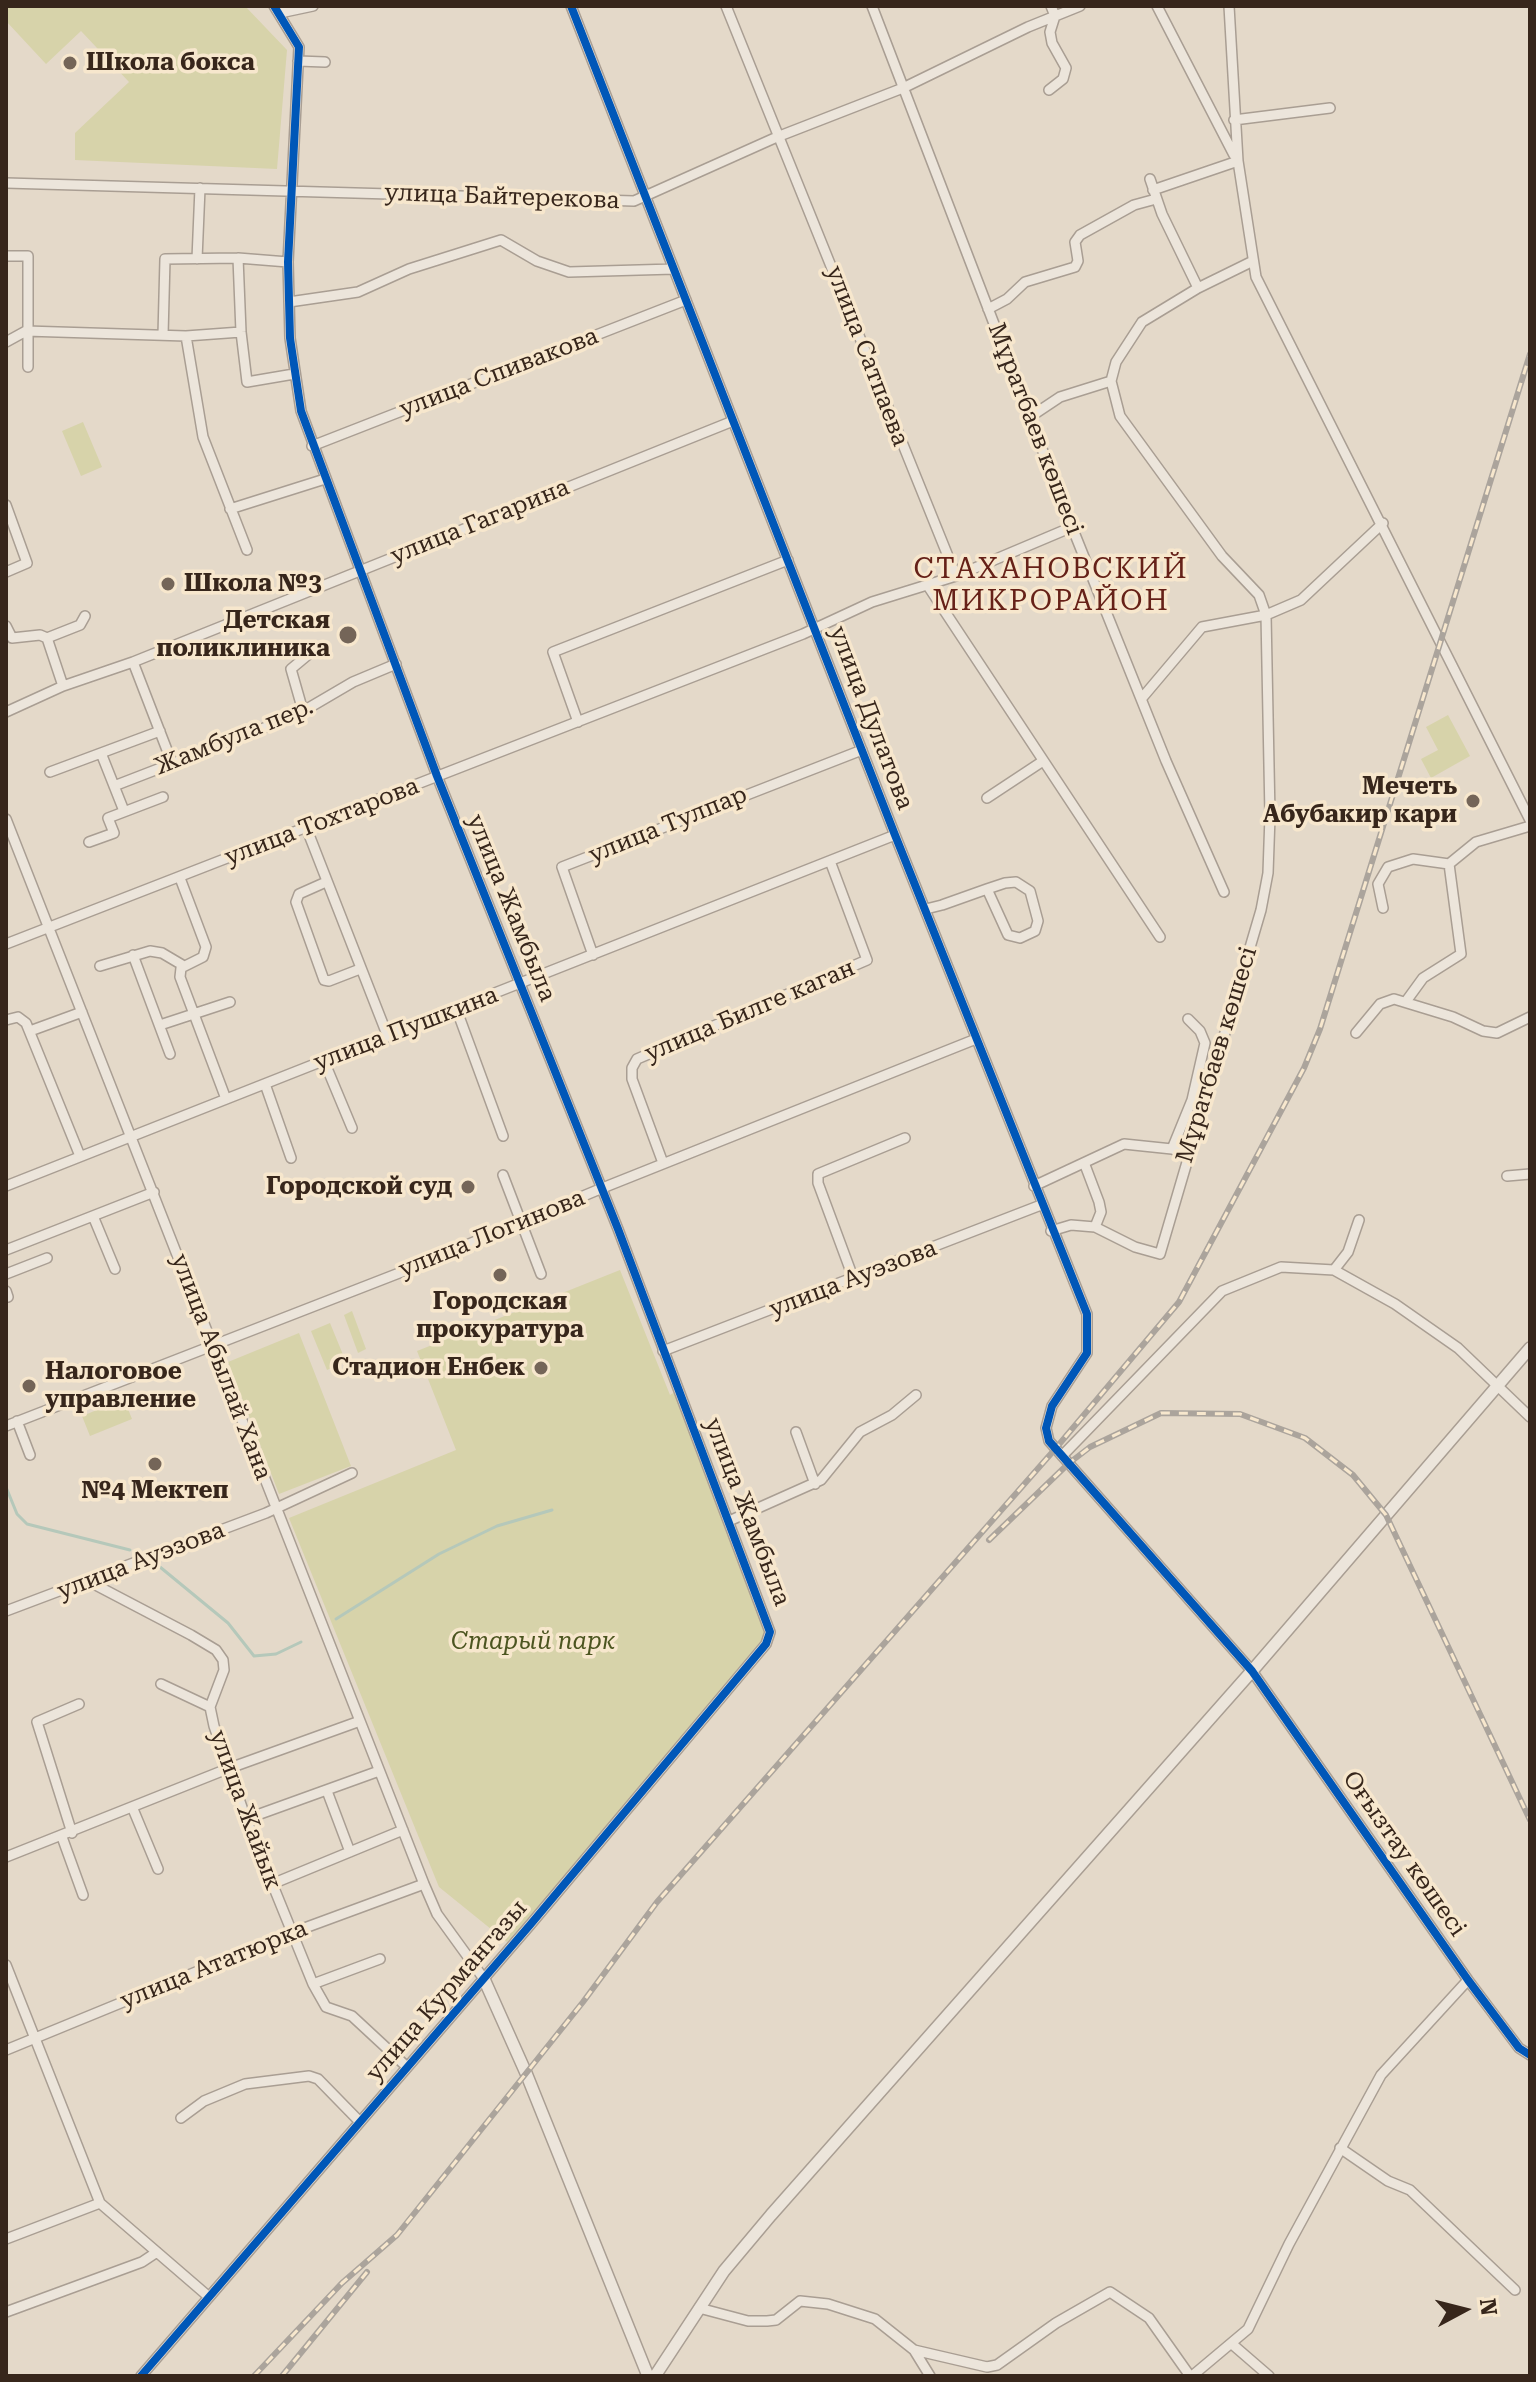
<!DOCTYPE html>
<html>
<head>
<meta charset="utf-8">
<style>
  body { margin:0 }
  #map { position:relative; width:1536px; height:2382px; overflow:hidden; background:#e4d9c9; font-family:"Roboto Serif",serif }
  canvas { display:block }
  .frame { position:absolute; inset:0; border:8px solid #37261b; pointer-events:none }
  .north { position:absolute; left:1424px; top:2270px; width:80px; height:80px; -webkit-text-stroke:6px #f7e7cd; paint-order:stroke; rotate:83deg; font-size:22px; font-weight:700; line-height:32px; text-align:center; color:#37261b }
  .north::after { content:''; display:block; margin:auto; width:28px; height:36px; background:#37261b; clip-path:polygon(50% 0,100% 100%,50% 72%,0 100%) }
</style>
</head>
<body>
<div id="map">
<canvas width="1536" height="2382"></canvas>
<div class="frame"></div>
<div class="north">N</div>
</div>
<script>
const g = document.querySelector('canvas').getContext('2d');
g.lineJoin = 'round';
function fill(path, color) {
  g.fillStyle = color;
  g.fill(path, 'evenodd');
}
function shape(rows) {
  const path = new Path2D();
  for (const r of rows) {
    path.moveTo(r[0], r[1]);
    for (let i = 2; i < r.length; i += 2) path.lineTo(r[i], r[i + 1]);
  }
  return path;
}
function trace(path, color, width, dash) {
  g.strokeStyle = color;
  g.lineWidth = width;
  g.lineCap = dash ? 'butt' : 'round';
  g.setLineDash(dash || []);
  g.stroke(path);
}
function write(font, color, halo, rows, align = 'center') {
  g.font = font + ' "Roboto Serif",serif';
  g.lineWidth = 7;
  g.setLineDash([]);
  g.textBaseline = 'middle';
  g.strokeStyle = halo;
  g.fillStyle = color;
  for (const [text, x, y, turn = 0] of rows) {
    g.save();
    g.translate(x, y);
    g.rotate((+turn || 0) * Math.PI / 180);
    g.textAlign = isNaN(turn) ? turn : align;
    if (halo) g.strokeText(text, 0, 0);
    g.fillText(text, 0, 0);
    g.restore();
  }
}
const green = shape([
  [6,6,245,6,287,50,277,169,75,160,75,133,129,82,81,31,46,64,6,21],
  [83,422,102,467,81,476,62,431],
  [1448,715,1470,756,1431,778,1421,759,1438,750,1426,727],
  [620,1270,670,1395,675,1392,767,1637,692,1731,507,1942,439,1887,289,1518,456,1450,417,1351],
  [352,1311,366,1349,358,1353,344,1315],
  [330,1323,346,1362,327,1370,311,1331],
  [299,1333,351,1466,279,1494,228,1362],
  [124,1399,132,1419,90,1436,82,1416]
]);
const stream = shape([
  [6,1487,17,1514,27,1524,130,1550],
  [160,1567,228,1623,254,1656,276,1654,301,1642],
  [336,1619,439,1554,497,1526,552,1510]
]);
const minor = shape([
  [571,6,895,835,1087,1314,1087,1353,1052,1406,1046,1428,1049,1441,1252,1671,1468,1980,1519,2048,1530,2055],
  [726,6,956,576],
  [872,6,1072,527,1166,761,1224,892],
  [1157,6,1234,155],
  [1229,6,1238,161,1256,277,1530,820],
  [280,13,313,6],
  [298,61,325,62],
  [1049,90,1063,79,1066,68,1052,43,1050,32,1055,16,1051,6],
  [1234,120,1330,108],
  [1150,179,1162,214,1198,288],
  [6,183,634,201,777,137,903,88,1028,27,1080,6],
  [1153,190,1238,161],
  [6,256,28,256,28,367],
  [238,258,241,332,247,382,294,374],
  [197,259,200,188],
  [289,302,358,292,409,269,501,240,537,261,569,272,674,269],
  [988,309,1007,299,1025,282,1075,267,1078,261,1075,242,1080,235,1134,205,1156,199],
  [163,335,165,259,238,258,288,262],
  [186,336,203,437,247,550],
  [6,342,26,331,186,336,241,332],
  [1030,417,1060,397,1111,381],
  [312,446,686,300],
  [6,505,27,563,6,572],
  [230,509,325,479],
  [928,586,1160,937],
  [6,626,12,638,40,635,47,638,80,625,85,616],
  [47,638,63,686],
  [133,662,172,763],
  [1142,698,1202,627,1266,615,1301,600,1383,523],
  [303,711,291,669,315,649],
  [6,712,63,686,133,662,733,421],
  [578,722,553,652,788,560],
  [101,753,124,811],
  [50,772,160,731],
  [114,786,295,716,353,682,396,664],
  [987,798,1043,761],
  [6,819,424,1884,437,1914,484,1979],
  [306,827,388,1037],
  [89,842,114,833,108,818,163,797],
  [180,878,206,947,203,957,181,968,180,977,226,1099],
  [326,882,299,894,296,902,324,980,329,981,360,969],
  [1383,908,1378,884,1388,867,1413,859,1449,864],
  [926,909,942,905,987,889,1005,883,1016,882,1030,891,1038,921,1035,931,1020,938,1008,935,987,889],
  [6,944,803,634,872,602,956,576,1072,527],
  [133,955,170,1054],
  [593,955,562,867,862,750],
  [100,966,150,951,162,953,184,966],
  [1407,1000,1423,978,1461,954,1449,864,1476,842,1530,826],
  [456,1008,503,1136],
  [6,1020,18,1017,26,1023,80,1156],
  [160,1025,230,1002],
  [30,1031,82,1012],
  [1356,1033,1380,1004,1394,999,1453,1017,1483,1031,1497,1033,1530,1017],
  [324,1061,352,1128],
  [265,1084,291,1158],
  [1172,1149,1192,1100,1205,1043,1200,1031,1188,1019],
  [663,1163,632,1079,632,1068,637,1059,867,960,830,861],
  [1085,1165,1099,1202,1101,1212,1095,1227],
  [503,1175,541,1274],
  [1507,1176,1530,1174],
  [6,1186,895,835],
  [1034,1186,1124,1144,1172,1149,1187,1154],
  [93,1216,115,1269],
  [1051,1231,1071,1225,1095,1227,1135,1247,1160,1254,1261,910,1268,873,1270,816,1266,615,1259,595,1222,556,1120,416,1111,381,1116,362,1142,322,1198,288,1253,261],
  [6,1250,154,1192],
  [1334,1270,1348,1252,1359,1220],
  [6,1274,47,1258],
  [854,1280,818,1183,818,1174,905,1138],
  [6,1291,8,1297],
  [663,1351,1041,1205],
  [17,1421,30,1455],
  [6,1426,412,1268,600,1189,976,1039],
  [796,1432,815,1484],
  [1062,1456,1222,1291,1281,1267,1334,1270,1395,1304,1458,1348,1530,1417],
  [729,1521,821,1480,860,1432,892,1415,916,1395],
  [88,1581,191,1635,216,1650,223,1660,224,1670,210,1707,214,1726,246,1819,313,1984,326,2007,352,2016,407,2067],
  [6,1611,266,1513,352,1473],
  [161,1684,210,1707],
  [327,1791,350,1852],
  [133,1809,158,1869],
  [246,1819,379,1771],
  [72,1833,37,1722,79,1704],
  [62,1837,83,1895],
  [6,1857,227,1769,360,1721],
  [272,1884,403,1830],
  [6,1965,100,2203,209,2297],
  [313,1984,380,1959],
  [6,2050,291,1933,424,1884],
  [181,2118,204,2101,245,2084,309,2076,318,2079,360,2122],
  [1340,2148,1388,2181,1410,2190,1515,2290],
  [6,2239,100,2203],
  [699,2308,748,2321,767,2321,776,2320,800,2301,828,2304,875,2319,914,2350,930,2376],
  [6,2312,142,2262,157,2252],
  [1232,2344,1269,2376],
  [914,2350,987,2367,997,2365,1056,2323,1110,2292,1149,2318,1190,2376],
  [141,2376,530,1925,766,1644,770,1632,618,1229,437,776,301,411,290,338,288,262,299,47,274,6],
  [1192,2376,1248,2329,1289,2244,1381,2075,1468,1980]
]);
const tertiary = shape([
  [484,1979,526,2073,648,2376],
  [655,2376,724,2271,771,2215,1252,1671,1530,1348]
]);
const rail = shape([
  [989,1540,1068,1464,1090,1447,1161,1413,1240,1414,1305,1438,1353,1475,1386,1515,1530,1820],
  [254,2376,342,2283,397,2235,583,2002,657,1902,1056,1448,1179,1302,1304,1068,1320,1029,1530,354],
  [282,2376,367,2272]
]);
const cycleway = shape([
  [571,6,895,835,1087,1314,1087,1353,1052,1406,1046,1428,1049,1441,1252,1671,1468,1980,1519,2048,1530,2055],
  [141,2376,530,1925,766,1644,770,1632,618,1229,437,776,301,411,290,338,288,262,299,47,274,6]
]);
const markers = [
  [70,63,8,"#746558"],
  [168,584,8,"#746558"],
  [348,635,10,"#746558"],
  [1473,801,8,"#746558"],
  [468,1187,8,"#746558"],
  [500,1275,8,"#746558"],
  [541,1368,8,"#746558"],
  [29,1386,8,"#746558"],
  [155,1464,8,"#746558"]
];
const poiNames = [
  ["Школа бокса",86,63,"left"],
  ["Школа №3",184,584,"left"],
  ["Детская",330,621],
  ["поликлиника",330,649],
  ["Мечеть",1457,787],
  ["Абубакир кари",1457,815],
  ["Городской суд",452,1187],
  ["Городская",500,1302,"center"],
  ["прокуратура",500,1330,"center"],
  ["Стадион Енбек",525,1368],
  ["Налоговое",45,1372,"left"],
  ["управление",45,1400,"left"],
  ["№4 Мектеп",155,1491,"center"]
];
const streetNames = [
  ["улица Байтерекова",502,197,2],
  ["улица Сатпаева",867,356,69],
  ["улица Спивакова",499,373,-21],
  ["Мұратбаев көшесі",1035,429,69],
  ["улица Гагарина",480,522,-22],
  ["улица Дулатова",871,718,69],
  ["Жамбула пер.",234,737,-22],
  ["улица Тохтарова",322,822,-21],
  ["улица Тулпар",668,825,-22],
  ["улица Жамбыла",511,908,68],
  ["улица Билге каган",750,1011,-23],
  ["улица Пушкина",406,1029,-21],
  ["Мұратбаев көшесі",1217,1055,-73],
  ["улица Логинова",492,1234,-22],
  ["улица Ауэзова",853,1279,-21],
  ["улица Абылай Хана",221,1367,69],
  ["улица Жамбыла",747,1512,69],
  ["улица Ауэзова",141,1561,-21],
  ["улица Жайык",245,1810,70],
  ["Оғызтау көшесі",1404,1854,55],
  ["улица Ататюрка",214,1965,-22],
  ["улица Курмангазы",447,1991,-49]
];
const parkNames = [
  ["Старый парк",533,1642]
];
const quarterNames = [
  ["СТАХАНОВСКИЙ",1051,570],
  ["МИКРОРАЙОН",1051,602]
];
fill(green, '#d7d3aa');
trace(stream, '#b5c8ba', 3);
trace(minor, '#a99e93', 12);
trace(tertiary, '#a99e93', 14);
trace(minor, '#ece5db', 9);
trace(tertiary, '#ece5db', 11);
trace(rail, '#aba49c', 6);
trace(rail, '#f7e7cd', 3, [9]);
trace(cycleway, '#0057b8', 8);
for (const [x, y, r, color] of markers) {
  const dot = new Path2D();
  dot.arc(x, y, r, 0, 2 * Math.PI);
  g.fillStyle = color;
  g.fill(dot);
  trace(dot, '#f7e7cd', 3);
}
write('bold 24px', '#37261b', '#f7e7cd', poiNames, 'right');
write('24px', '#37261b', '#f7e7cd', streetNames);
write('italic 24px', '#4c5520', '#f7e7cd', parkNames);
g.letterSpacing = '2px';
write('28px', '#662118', '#f7e7cd', quarterNames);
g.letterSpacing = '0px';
</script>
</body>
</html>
